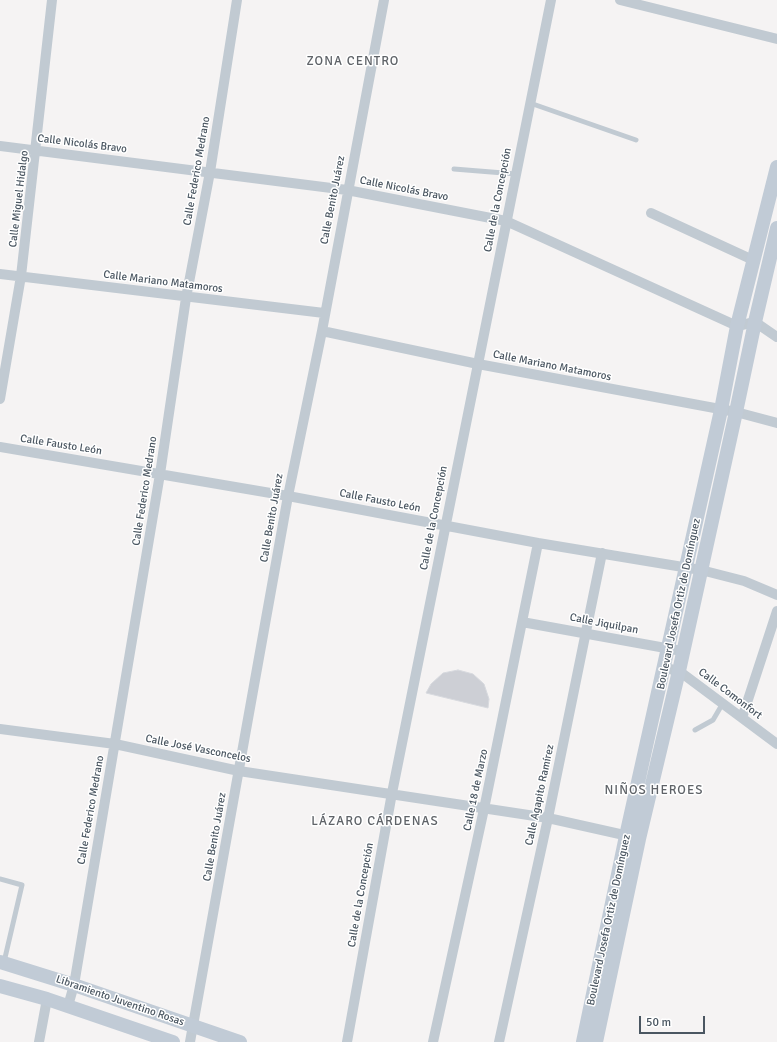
<!DOCTYPE html>
<html>
<head>
<meta charset="utf-8">
<style>
  body { margin:0 }
  #map { position:relative; width:777px; height:1042px; overflow:hidden; background:#f5f3f3; font-family:Signika,sans-serif }
  canvas { display:block }
  .scale { position:absolute; left:639px; top:1016px; width:66px; height:18px; box-sizing:border-box; border:2px solid #4a5661; border-top:0; padding-left:5px; font-size:12px; line-height:14px; white-space:nowrap; color:#4a5661; -webkit-text-stroke:3px #fff; paint-order:stroke }
</style>
</head>
<body>
<div id="map">
<canvas width="777" height="1042"></canvas>
<div class="scale">50 m</div>
</div>
<script>
const g = document.querySelector('canvas').getContext('2d');
g.lineJoin = 'round';
function fill(path, color) {
  g.fillStyle = color;
  g.fill(path, 'evenodd');
}
function shape(rows) {
  const path = new Path2D();
  for (const r of rows) {
    path.moveTo(r[0], r[1]);
    for (let i = 2; i < r.length; i += 2) path.lineTo(r[i], r[i + 1]);
  }
  return path;
}
function trace(path, color, width, dash) {
  g.strokeStyle = color;
  g.lineWidth = width;
  g.lineCap = dash ? 'butt' : 'round';
  g.setLineDash(dash || []);
  g.stroke(path);
}
function write(font, color, halo, rows, align = 'center') {
  g.font = font + ' Signika,sans-serif';
  g.lineWidth = 3;
  g.setLineDash([]);
  g.textBaseline = 'middle';
  g.strokeStyle = halo;
  g.fillStyle = color;
  for (const [text, x, y, turn = 0] of rows) {
    g.save();
    g.translate(x, y);
    g.rotate((+turn || 0) * Math.PI / 180);
    g.textAlign = isNaN(turn) ? turn : align;
    if (halo) g.strokeText(text, 0, 0);
    g.fillText(text, 0, 0);
    g.restore();
  }
}
const building = shape([
  [458,670,473,674,484,684,489,699,488,708,426,693,431,684,443,673,458,670]
]);
const lane = shape([
  [530,103,636,140],
  [454,169,516,174],
  [695,730,713,720,723,703],
  [0,879,22,885,4,962]
]);
const street = shape([
  [620,0,777,39],
  [0,146,347,190,506,221,737,326,755,322,777,337],
  [651,213,753,260],
  [0,274,324,313],
  [322,331,478,364,736,412,777,423],
  [0,399,21,276,52,0],
  [0,447,288,496,538,543,701,570,744,581,777,595],
  [522,622,682,651],
  [665,668,679,671,777,744],
  [742,718,777,611],
  [0,729,115,744,239,771,548,818,633,837],
  [68,1006,74,985,160,474,186,298,210,172,237,0],
  [39,1042,47,999],
  [190,1042,288,496,322,331,384,0],
  [347,1042,392,793,551,0],
  [433,1042,484,809,538,543],
  [499,1042,548,818,602,553]
]);
const secondary = shape([
  [0,962,74,985,240,1042],
  [0,986,47,999,173,1042],
  [583,1042,626,836,721,410,737,326,777,167],
  [596,1042,639,839,679,671,736,412,755,322,777,228]
]);
const streetNames = [
  ["Calle Nicolás Bravo",82,144,7],
  ["Calle Federico Medrano",197,171,-80],
  ["Calle Nicolás Bravo",404,189,11],
  ["Calle Miguel Hidalgo",19,199,-83],
  ["Calle Benito Juárez",333,200,-79],
  ["Calle de la Concepción",498,200,-79],
  ["Calle Mariano Matamoros",163,282,7],
  ["Calle Mariano Matamoros",552,366,11],
  ["Calle Fausto León",61,445,9],
  ["Calle Federico Medrano",145,491,-81],
  ["Calle Fausto León",380,501,11],
  ["Calle Benito Juárez",272,518,-80],
  ["Calle de la Concepción",434,518,-79],
  ["Boulevard Josefa Ortiz de Domínguez",679,604,-78],
  ["Calle Jiquilpan",604,624,11],
  ["Calle Comonfort",730,694,37],
  ["Calle José Vasconcelos",198,749,11],
  ["Calle 18 de Marzo",476,790,-78],
  ["Calle Agapito Ramírez",540,795,-78],
  ["Calle Federico Medrano",91,810,-80],
  ["Calle Benito Juárez",215,837,-80],
  ["Calle de la Concepción",361,895,-80],
  ["Boulevard Josefa Ortiz de Domínguez",609,920,-78],
  ["Libramiento Juventino Rosas",120,1001,19]
];
const quarterNames = [
  ["ZONA CENTRO",353,62],
  ["NIÑOS HEROES",654,791],
  ["LÁZARO CÁRDENAS",375,822]
];
fill(building, '#cdcfd5');
trace(building, '#d7d9de', 1);
trace(lane, '#c1cad2', 5);
trace(street, '#c1cad2', 10);
trace(secondary, '#c1cbd6', 14);
write('11px', '#4a5661', '#fff', streetNames);
g.letterSpacing = '1px';
write('13px', '#5f6368', '#fff', quarterNames);
g.letterSpacing = '0px';
</script>
</body>
</html>
